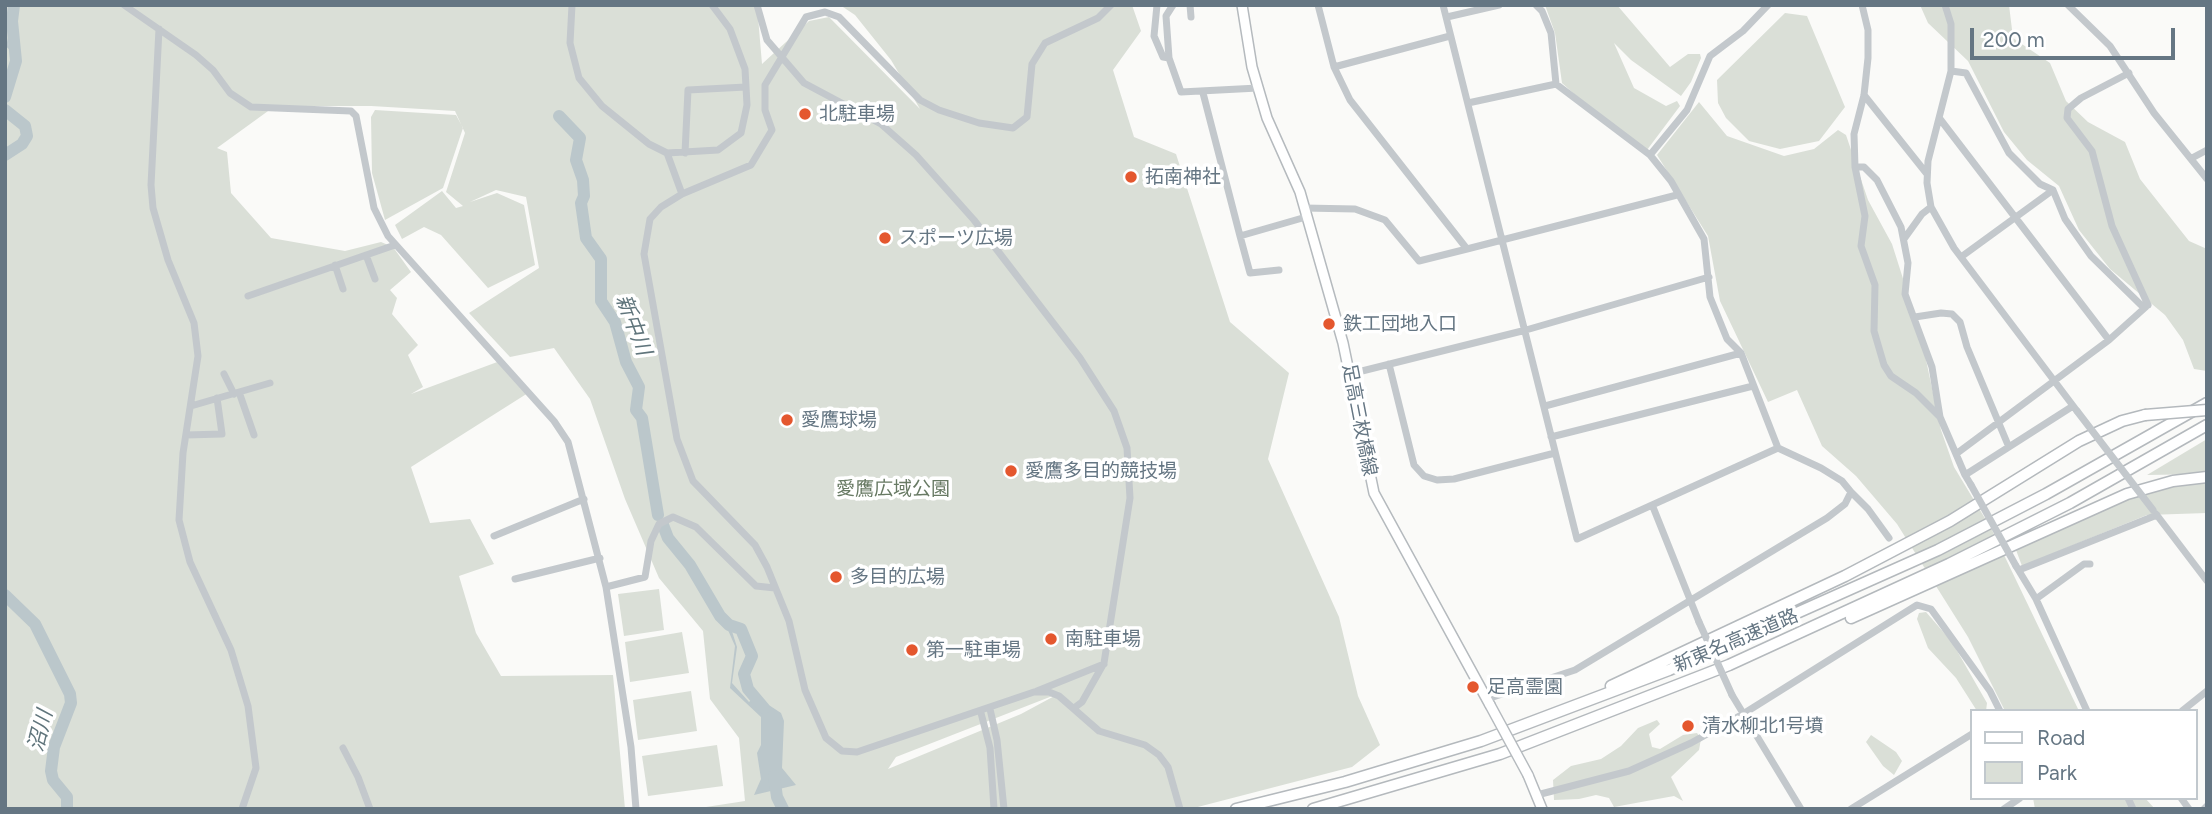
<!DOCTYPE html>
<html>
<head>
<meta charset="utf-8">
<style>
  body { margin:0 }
  #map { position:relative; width:2212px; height:814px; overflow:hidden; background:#fafaf8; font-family:Figtree,sans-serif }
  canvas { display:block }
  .frame { position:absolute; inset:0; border:7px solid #657683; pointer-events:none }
  .legend { position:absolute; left:1970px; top:709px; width:228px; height:91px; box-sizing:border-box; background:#fff; border:2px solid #c1c8cd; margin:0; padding:9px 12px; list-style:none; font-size:21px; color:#657683 }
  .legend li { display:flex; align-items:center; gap:14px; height:35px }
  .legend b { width:35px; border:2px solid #c1c8cd }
  .scale { position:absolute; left:1970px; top:28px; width:205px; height:32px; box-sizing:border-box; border:4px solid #657683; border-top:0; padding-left:9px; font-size:21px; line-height:24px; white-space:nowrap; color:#657683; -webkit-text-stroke:5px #fff; paint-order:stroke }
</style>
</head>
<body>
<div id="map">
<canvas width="2212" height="814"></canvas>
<div class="frame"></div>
<ul class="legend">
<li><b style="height:9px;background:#fff"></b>Road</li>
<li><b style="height:19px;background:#dadfd7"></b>Park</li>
</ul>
<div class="scale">200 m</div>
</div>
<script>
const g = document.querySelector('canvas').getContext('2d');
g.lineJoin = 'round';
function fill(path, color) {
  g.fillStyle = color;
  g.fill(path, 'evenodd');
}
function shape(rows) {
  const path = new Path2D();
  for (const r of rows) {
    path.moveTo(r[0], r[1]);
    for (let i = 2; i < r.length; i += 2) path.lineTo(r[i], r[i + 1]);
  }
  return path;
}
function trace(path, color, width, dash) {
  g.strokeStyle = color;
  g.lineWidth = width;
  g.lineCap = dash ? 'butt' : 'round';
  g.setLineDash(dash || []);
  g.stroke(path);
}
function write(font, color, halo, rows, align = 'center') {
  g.font = font + ' Figtree,"Noto Sans JP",sans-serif';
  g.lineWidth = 7;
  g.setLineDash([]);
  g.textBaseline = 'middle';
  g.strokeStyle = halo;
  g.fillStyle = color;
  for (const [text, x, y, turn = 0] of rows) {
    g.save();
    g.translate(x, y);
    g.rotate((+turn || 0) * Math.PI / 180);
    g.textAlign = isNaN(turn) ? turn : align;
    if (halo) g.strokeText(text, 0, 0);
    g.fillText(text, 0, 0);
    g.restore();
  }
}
const green = shape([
  [5,5,757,5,762,64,809,21,829,17,920,109,891,60,855,15,840,5,1132,5,1141,31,1113,70,1134,137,1176,154,1230,322,1289,373,1268,459,1339,617,1358,696,1380,745,1352,767,1190,809,693,809,745,801,739,738,710,699,703,631,659,578,625,499,590,399,554,348,510,357,469,313,539,268,526,197,496,190,470,202,497,193,524,205,535,265,488,288,441,235,424,227,402,239,395,225,442,191,456,208,463,206,446,192,465,133,455,111,371,106,275,106,217,148,227,152,231,193,271,238,345,251,381,242,393,247,411,272,390,290,397,298,392,314,418,345,408,355,423,387,411,394,500,361,528,393,411,467,430,523,470,519,494,564,459,576,476,633,501,676,613,675,625,809,5,809],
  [1060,693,1021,714,888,769,896,757],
  [1545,5,1617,5,1670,67,1688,54,1700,54,1701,58,1691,82,1681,96,1631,60,1614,43,1634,88,1666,106,1677,101,1680,106,1647,150,1582,101,1562,83,1555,33],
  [1920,5,2009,5,2013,38,2050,63,2066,101,2088,122,2125,142,2140,179,2189,241,2207,249,2207,371,2194,369,2183,340,2165,315,2110,269,2079,230,2059,186,2027,160,2004,132,1968,61,1928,23],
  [1785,13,1807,16,1845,107,1819,141,1780,149,1749,141,1726,118,1718,103,1717,80],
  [1699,102,1727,136,1784,156,1814,149,1838,130,1846,135,1868,200,1892,244,1920,332,1941,430,1954,467,1992,530,2079,711,2005,711,1968,637,1897,524,1856,476,1822,446,1797,390,1768,402,1720,301,1708,236,1657,155],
  [375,110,456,115,463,128,443,188,385,220,372,173,371,117],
  [2207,439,2207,474,2147,475],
  [2207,482,2207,513,2147,515,2022,566,2016,550,2131,494,2182,483],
  [659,589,664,630,624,636,618,594],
  [1926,612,1952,642,1987,703,1986,711,1977,711,1956,678,1928,648,1917,619,1919,613],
  [682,632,689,673,630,682,625,642],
  [691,691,697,731,638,740,633,700],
  [1657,720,1660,724,1649,734,1652,747,1660,749,1683,735,1697,733,1701,739,1699,750,1671,777,1683,801,1674,796,1614,807,1609,798,1596,795,1579,799,1554,800,1553,780,1571,766,1601,759,1621,746,1638,728],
  [1871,735,1896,752,1902,761,1894,775,1883,766,1866,742],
  [717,745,723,786,648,796,642,756],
  [2033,798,2145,798,2155,809,2035,809]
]);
const water = shape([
  [724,621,730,625,737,647,732,683,749,702,755,696,781,713,784,721,782,768,796,785,754,795,761,779,757,753,761,745,761,717,730,688,735,646]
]);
const stream = shape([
  [5,33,8,47,14,52]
]);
const river = shape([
  [5,97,16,61,12,21,14,5],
  [5,110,25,126,27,136,22,144,5,155],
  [559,116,580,138,576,160,583,180,584,196,581,203,586,238,601,259,601,301,615,322,626,362,639,387,636,410,642,418,658,515],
  [663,525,668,538,690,565,720,616,729,625,741,629,752,656,744,674,748,689,764,708],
  [5,595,35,624,70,694,71,703,54,747,51,771,53,780,67,797,67,809],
  [774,776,777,797,783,809]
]);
const minor = shape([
  [124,5,196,55,213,70,230,93,251,107,351,111,356,116,374,208,388,236,554,421,568,442,606,587,631,747,636,809],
  [572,5,570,43,579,78,602,106,649,144,667,153,718,150,741,133,747,105,745,69,730,29,712,5],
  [757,5,767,40,804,83,881,124,916,155,974,220,1080,358,1114,411,1127,448,1130,498,1104,663,1082,702,1074,708],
  [1111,5,1098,18,1045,43,1032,64,1027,117,1013,128,979,123,939,110,920,100,839,17,825,12,806,17,765,85,765,110,772,130,751,165,682,194,661,207,650,219,644,254,677,439,693,481,755,545,767,567,789,621,805,690,826,738,842,751,857,752,1034,692,1049,692,1059,696,1099,731,1145,745,1159,755,1168,767,1180,809],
  [1157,5,1154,36,1163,57,1169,58],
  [1173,5,1166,16,1169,58,1181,92,1258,88],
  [1190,5,1191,17],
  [1318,5,1334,67],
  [1443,5,1577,539,1778,448],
  [1536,5,1542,11,1551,33,1556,84],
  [1862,5,1868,30,1868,58,1864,95,1854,134,1855,167,1865,216,1861,246,1875,285,1874,331,1884,365,1891,376,1916,393,1940,417],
  [1945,5,1951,24,1951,71,1928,161,1927,183,1931,207,1954,248,2077,411],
  [2068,5,2110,46,2154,113,2207,179],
  [1447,17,1499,5],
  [159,29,151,185,153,208,168,260,194,323,198,356,183,453,179,520,190,562,231,650,248,706,256,768,242,809],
  [1450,36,1334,67,1350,100,1467,249,1677,195],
  [1951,71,1966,73,2009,153,2040,184,2053,190,2065,219,2091,256,2141,305,2148,305],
  [2129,73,2081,98,2068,109,2067,118,2092,151,2112,226,2148,305],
  [1203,93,1240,236,1306,217],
  [1864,95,1927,174],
  [1468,103,1556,84,1650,155,1671,181,1704,239,1710,297,1727,339,1741,353,1778,448,1821,468,1842,481,1851,492,1845,504,1827,518,1575,670,1487,699],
  [1940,119,2109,340],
  [667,153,682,194],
  [685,153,688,90,746,87],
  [1650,155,1687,110,1710,56,1743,31,1768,5],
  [2192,158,2207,150],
  [1855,167,1864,167,1877,180,1901,227,1908,263,1905,294,1932,367,1940,417,1956,454,2109,340,2148,305],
  [1304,208,1355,209,1385,220,1419,261,1467,249],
  [1240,236,1250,273,1279,270],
  [1904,239,1922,214,1931,207],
  [366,255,375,279],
  [1961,257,2053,190],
  [335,265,343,289],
  [248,296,395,245],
  [1915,317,1941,313,1952,314,1960,322,1967,347,2008,445],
  [1389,364,1414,465,1424,476,1437,480,1454,479,1555,453],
  [224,374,234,394],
  [1350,374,1526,330,1709,277],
  [239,392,254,435],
  [191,406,270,383],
  [1545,406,1741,353],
  [186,435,222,434,217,398],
  [1551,437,1753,386],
  [1956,454,1965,475],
  [1971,485,1965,475,2073,406],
  [1851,492,1868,509,1889,538],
  [1653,507,1699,622],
  [2156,514,2207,581],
  [494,536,584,499],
  [2016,566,2036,599,2087,711],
  [2019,570,2157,515],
  [515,579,600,558],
  [606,587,645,577,651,541,659,524,673,517,696,527,756,586,775,588],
  [2036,599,2084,564,2090,564],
  [1037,691,1104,664],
  [1732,695,1801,809],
  [990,709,997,740,1004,809],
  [2182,711,2207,691],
  [981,713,990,748,994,809],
  [343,748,358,777,370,809],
  [1537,795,1629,771,1691,743,1743,714,1917,605,1931,609,1990,691,2000,711],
  [2128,798,2133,809],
  [2181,798,2189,809],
  [1851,809,1972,734],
  [2004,809,2020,798],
  [2204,809,2207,806]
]);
const major = shape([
  [1242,5,1252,67,1267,118,1300,192,1343,343,1374,493,1490,705],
  [1528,775,1542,809]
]);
const highway = shape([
  [1851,618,2127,494,2173,481,2207,477],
  [1611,686,1845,576,1950,521,2079,441,2122,421,2145,415],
  [1236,809,1345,782,1481,741,1669,670,1938,550,2046,494,2207,403],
  [1313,809,1500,754,1729,665,1949,564,2070,503,2207,425]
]);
const minorBridge = shape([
  [2077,411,2153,510],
  [1971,485,2016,566],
  [1699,622,1732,695]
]);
const majorBridge = shape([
  [1490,705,1528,775]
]);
const highwayBridge = shape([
  [2145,415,2207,410]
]);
const markers = [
  [805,114,7,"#e4572e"],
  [1131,177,7,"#e4572e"],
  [885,238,7,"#e4572e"],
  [1329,324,7,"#e4572e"],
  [787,420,7,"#e4572e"],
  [1011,471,7,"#e4572e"],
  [836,577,7,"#e4572e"],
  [1051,639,7,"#e4572e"],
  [912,650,7,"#e4572e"],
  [1473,687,7,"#e4572e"],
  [1688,726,7,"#e4572e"]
];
const poiNames = [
  ["北駐車場",819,114],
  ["拓南神社",1145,177],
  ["スポーツ広場",899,238],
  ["鉄工団地入口",1343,324],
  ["愛鷹球場",801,420],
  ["愛鷹多目的競技場",1025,471],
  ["多目的広場",850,577],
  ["南駐車場",1065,639],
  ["第一駐車場",926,650],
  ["足高霊園",1487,687],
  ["清水柳北1号墳",1702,726]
];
const streetNames = [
  ["足高三枚橋線",1359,420,79],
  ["新東名高速道路",1736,641,-23]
];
const parkNames = [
  ["愛鷹広域公園",893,489]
];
const waterNames = [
  ["新中川",633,325,69],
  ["沼川",41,731,-76]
];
fill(green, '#dadfd7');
fill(water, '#bbc7cb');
trace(stream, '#bbc7cb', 2);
trace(river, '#bbc7cb', 12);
trace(major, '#b5babe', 12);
trace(highway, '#b4b9bd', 13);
trace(minor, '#c3c8cc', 7);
trace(major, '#fff', 9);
trace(highway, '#fff', 10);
trace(majorBridge, '#b5babe', 12, []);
trace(highwayBridge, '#b4b9bd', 13, []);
trace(minorBridge, '#c3c8cc', 7);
trace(majorBridge, '#fff', 9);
trace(highwayBridge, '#fff', 10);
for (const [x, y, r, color] of markers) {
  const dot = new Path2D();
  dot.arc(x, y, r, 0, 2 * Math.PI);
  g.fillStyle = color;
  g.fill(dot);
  trace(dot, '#fff', 2.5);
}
write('19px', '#657683', '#fff', poiNames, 'left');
write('19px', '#657683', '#fff', streetNames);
write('19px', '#687a64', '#fff', parkNames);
write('italic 21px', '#60757c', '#fff', waterNames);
</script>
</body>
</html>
